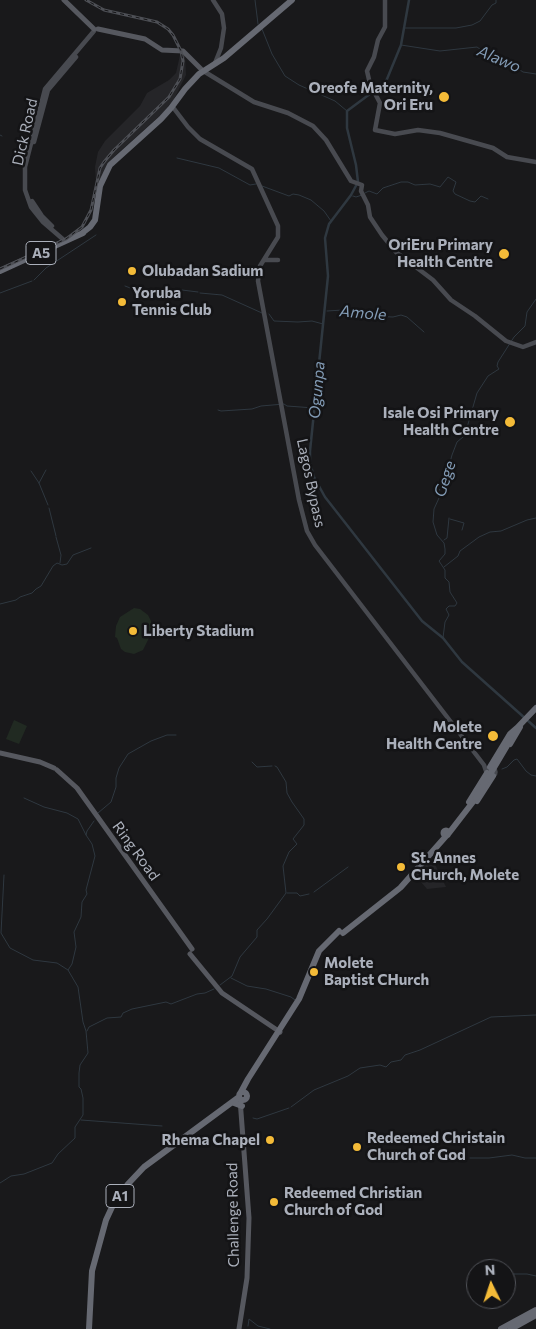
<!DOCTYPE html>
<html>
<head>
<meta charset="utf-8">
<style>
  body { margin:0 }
  #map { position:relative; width:536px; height:1329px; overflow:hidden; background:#19191b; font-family:Commissioner,sans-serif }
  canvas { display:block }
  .north { position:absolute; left:466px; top:1259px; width:50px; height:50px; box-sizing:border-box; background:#141416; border:1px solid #505258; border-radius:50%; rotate:356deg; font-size:14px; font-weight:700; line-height:20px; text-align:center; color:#abb0bb }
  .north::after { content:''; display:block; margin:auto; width:18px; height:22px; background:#f4bb38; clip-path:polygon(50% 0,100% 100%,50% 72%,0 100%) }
</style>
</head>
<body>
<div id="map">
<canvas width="536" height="1329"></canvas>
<div class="north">N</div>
</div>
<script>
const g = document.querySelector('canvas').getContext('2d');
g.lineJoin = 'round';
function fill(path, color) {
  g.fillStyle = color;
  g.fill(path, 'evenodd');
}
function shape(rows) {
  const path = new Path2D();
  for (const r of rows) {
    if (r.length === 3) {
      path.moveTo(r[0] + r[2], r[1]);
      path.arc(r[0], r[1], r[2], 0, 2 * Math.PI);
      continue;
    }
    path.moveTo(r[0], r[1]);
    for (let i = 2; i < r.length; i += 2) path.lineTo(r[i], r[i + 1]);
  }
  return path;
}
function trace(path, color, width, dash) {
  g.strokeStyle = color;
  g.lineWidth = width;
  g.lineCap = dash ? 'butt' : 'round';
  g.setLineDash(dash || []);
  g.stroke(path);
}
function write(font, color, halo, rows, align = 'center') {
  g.font = font + ' Commissioner,sans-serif';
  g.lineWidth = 5;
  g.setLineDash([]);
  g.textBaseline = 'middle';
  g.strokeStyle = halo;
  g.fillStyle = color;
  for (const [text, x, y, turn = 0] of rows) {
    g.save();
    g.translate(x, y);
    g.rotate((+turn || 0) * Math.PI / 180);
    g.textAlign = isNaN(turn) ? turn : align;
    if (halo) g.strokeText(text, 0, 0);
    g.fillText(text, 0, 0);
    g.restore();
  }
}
const built = shape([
  [180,55,185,55,186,75,174,99,164,112,117,154,110,162,100,183,96,182,95,167,98,152,105,141,140,106,147,93,169,80,176,73],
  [433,860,446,887,427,889,415,875,422,863]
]);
const green = shape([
  [134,608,140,609,148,615,151,621,152,632,143,650,134,654,125,652,121,649,117,638,115,637,116,626,120,617],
  [14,720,27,726,19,744,6,739]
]);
const stream = shape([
  [255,0,258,24],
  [405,28,456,28,472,25,480,21,492,5,496,3,496,0],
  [262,29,272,54,285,76,299,85,335,101,347,111],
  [401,45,440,51,477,47,490,56,495,55,497,59,503,63,511,64,523,72,536,74],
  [0,135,2,136],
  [177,158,219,168,250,185,256,184],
  [262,186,289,196,293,194,299,195,311,200,324,211,331,221],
  [365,193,369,191,377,194,383,188,401,182,408,182,415,185,430,184,440,187,448,177,456,182,453,191,455,194,470,201,475,202,481,196,488,199],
  [351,195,352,196],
  [353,196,356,197,362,195],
  [34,280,46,268,96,235],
  [125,286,146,294,164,295,182,290,198,292],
  [0,293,32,281],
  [200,293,222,295,262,313],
  [327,311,343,310,366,316,393,317,401,315,407,317,424,332],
  [269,314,274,321,298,322,312,321,323,324],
  [218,410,221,411,252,409,261,406,284,404,287,406,314,408],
  [31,471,39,483,48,505],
  [39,483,46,470],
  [49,508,56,536],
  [450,519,464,523,462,530],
  [56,537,61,555,60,563],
  [444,540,447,538,449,518],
  [444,567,458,556,460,551,479,537,490,532,501,531,527,520,536,518],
  [0,604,16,600,20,597,32,593,36,589,41,586,53,566,57,563,62,565,67,564,73,555,91,548],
  [443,638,445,622,449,615,446,609,449,606,455,606,457,603,450,592,449,582,445,578,445,570,439,561,445,554,445,549,444,543,437,535,433,522,434,509,439,498,439,491,446,477,452,455,457,442,463,437,466,431,477,393,488,376,499,369,497,366,498,362,514,337,525,326,527,312,536,299],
  [252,762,257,767,272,766],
  [502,769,507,767,514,760,517,759,526,771,531,775,536,776],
  [24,798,44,807,67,813,78,819,86,835],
  [98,813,111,802,116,787,116,778,119,768,128,754,151,741,167,735,176,735],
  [4,875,1,933,10,948,33,960,57,963,68,970],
  [314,892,348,867],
  [287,893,297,893,300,896,309,894],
  [231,978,247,986,266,989,291,997,295,1000],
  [220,985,232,976,240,957,257,937,257,930,267,919,286,893,283,866,289,852,297,844,293,839,304,825,304,819,292,802,287,793,286,782,277,767,275,766],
  [87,1031,89,1027,107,1018,121,1017,123,1013,132,1009,166,1002,171,1004,197,994,205,993,214,989],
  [291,1107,314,1090,348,1076,360,1068,380,1065,386,1067,391,1062,401,1060,405,1055,420,1050,491,1017,536,1015],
  [253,1118,257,1119,289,1108],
  [81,1120,162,1126],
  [470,1158,489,1158,512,1155,525,1158,536,1158],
  [0,1183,11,1176,24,1174,52,1163,58,1154,75,1138,75,1127,83,1115,83,1098,81,1089,79,1087,79,1073,80,1065,88,1053,86,1031,83,1022,78,987,68,970,72,964,76,947,74,932,81,917,82,902,87,894,86,890,95,856,92,844,86,835,87,831,94,821],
  [506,1274,527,1274,536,1276],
  [248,1326,249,1319,258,1326,270,1329]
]);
const canal = shape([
  [409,0,401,45,387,79,382,85,347,111,347,128,356,165,358,182,351,195,329,224,325,238,328,276,310,451,310,463,314,477,325,497,422,621,443,638,462,662,536,728]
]);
const secondary = shape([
  [213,0,222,14,224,28,221,48,215,63],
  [385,0,385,27,378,40,374,57,367,71,370,84,380,103,375,130,395,134,418,130,440,133,493,148,507,157,536,162],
  [205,72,254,102,288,113,313,126,326,140,351,181,362,185,361,191,368,205,370,217,382,235,396,252,433,280,451,300,475,316,506,341,523,347,536,342],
  [172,106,188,127,200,139,252,169,278,226,278,237,260,266,258,281,299,500,307,531,315,545,484,765,486,771],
  [34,142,48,90,76,57],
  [32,201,42,216,52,226],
  [65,241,43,222,31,207,25,190,25,167,45,89,94,31],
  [266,260,278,260],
  [491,772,4.5]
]);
const primary = shape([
  [64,0,94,29],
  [98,29,145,39,162,50,183,51,203,71],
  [0,753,40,762,54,768],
  [57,770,77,788,192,949],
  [190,954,222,993,280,1032],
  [239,1329,247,1278,249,1218,240,1099]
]);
const highway = shape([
  [81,234,90,227,95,220,100,186,110,165,161,119,171,108,185,89,199,74,224,58,292,0],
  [0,271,83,233],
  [516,729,536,708],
  [510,744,520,727],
  [490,767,510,734,518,727],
  [477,801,493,776],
  [469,802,487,773],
  [446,833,2.5],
  [449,833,476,798],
  [401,887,447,835],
  [343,933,400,888],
  [241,1092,248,1079,299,999,319,951,339,931],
  [243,1096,4],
  [234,1103,242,1106],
  [89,1329,92,1271,106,1220,113,1205,128,1184,144,1167,239,1097],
  [501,1329,536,1310],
  [511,1329,536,1315]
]);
const rail = shape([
  [0,269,66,239,82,227,91,210,100,168,104,162,114,150,169,97,180,79,183,61,181,51,173,35,168,29,157,22,104,10,86,0]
]);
const highwayBridge = shape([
  [476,798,511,739]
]);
const markers = [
  [444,97,6,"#f4bb38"],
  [504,254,6,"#f4bb38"],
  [132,271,5,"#f4bb38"],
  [122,302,5,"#f4bb38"],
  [510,422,6,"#f4bb38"],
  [133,631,5,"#f4bb38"],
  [493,736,6,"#f4bb38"],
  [401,867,5,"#f4bb38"],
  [314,972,5,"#f4bb38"],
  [270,1140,5,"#f4bb38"],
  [357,1147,5,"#f4bb38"],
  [274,1202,5,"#f4bb38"]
];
const shields = [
  [41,253,30],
  [120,1196,28]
];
const shieldNames = [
  ["A5",41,253],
  ["A1",120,1196]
];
const poiNames = [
  ["Oreofe Maternity,",433,88,"right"],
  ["Ori Eru",433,105,"right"],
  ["OriEru Primary",493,245,"right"],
  ["Health Centre",493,262,"right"],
  ["Olubadan Sadium",142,271],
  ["Yoruba",132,293],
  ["Tennis Club",132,310],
  ["Isale Osi Primary",499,413,"right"],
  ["Health Centre",499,430,"right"],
  ["Liberty Stadium",143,631],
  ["Molete",482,727,"right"],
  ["Health Centre",482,744,"right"],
  ["St. Annes",411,858],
  ["CHurch, Molete",411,875],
  ["Molete",324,963],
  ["Baptist CHurch",324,980],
  ["Redeemed Christain",367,1138],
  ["Church of God",367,1155],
  ["Rhema Chapel",260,1140,"right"],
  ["Redeemed Christian",284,1193],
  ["Church of God",284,1210]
];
const streetNames = [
  ["Dick Road",25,132,-77],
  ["Lagos Bypass",311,483,78],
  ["Ring Road",136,851,54],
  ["Challenge Road",233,1215,-91]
];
const waterNames = [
  ["Alawo",499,59,23],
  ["Amole",363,313,5],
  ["Ogunpa",317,390,-85],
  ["Gege",445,479,-72]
];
fill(built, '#252528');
fill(green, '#212a22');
trace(stream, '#2f3840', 1);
trace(canal, '#2f3840', 2.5);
trace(secondary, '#484a50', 4.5);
trace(primary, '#56585f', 5);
trace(highway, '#666972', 6);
trace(rail, '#4d4f55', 3);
trace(rail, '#141416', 1, [4]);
trace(highwayBridge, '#666972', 6);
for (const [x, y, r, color] of markers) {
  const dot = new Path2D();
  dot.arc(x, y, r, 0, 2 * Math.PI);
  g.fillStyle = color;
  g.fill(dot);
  trace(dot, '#141416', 2);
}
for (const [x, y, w] of shields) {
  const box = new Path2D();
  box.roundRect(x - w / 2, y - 11.5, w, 23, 4);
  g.fillStyle = '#141416';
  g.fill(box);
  trace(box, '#abb0bb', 1);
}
write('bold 14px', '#abb0bb', null, shieldNames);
write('bold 15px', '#abb0bb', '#141416', poiNames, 'left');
write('15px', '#abb0bb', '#141416', streetNames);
write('italic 16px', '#839cb6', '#141416', waterNames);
</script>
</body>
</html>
